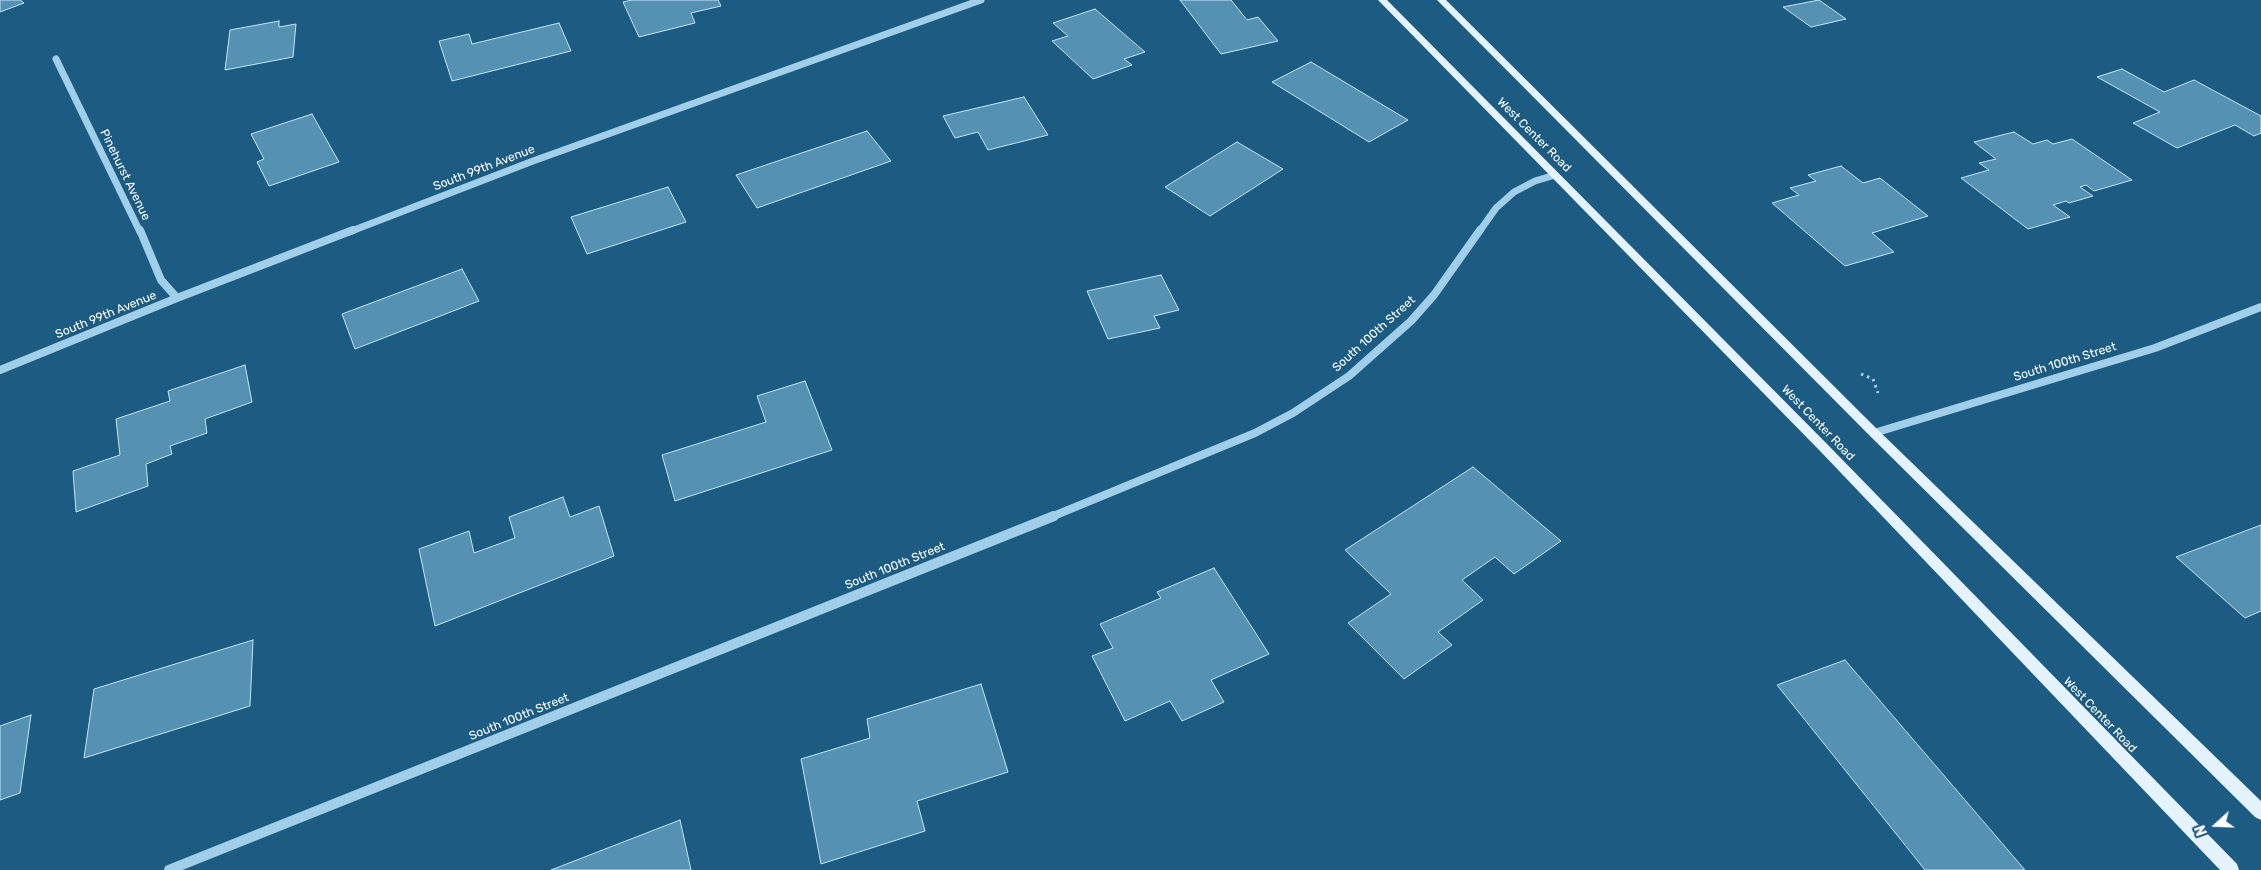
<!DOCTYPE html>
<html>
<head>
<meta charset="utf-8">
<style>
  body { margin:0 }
  #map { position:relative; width:2261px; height:870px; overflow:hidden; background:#1c5b82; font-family:Rubik,sans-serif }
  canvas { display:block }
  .north { position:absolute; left:2191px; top:800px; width:50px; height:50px; -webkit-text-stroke:4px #1c5b82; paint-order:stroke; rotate:250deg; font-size:14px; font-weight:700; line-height:20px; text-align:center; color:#fff }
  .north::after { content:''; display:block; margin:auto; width:18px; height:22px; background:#fff; clip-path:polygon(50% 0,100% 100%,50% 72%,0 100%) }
</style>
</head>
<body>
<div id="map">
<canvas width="2261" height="870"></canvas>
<div class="north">N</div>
</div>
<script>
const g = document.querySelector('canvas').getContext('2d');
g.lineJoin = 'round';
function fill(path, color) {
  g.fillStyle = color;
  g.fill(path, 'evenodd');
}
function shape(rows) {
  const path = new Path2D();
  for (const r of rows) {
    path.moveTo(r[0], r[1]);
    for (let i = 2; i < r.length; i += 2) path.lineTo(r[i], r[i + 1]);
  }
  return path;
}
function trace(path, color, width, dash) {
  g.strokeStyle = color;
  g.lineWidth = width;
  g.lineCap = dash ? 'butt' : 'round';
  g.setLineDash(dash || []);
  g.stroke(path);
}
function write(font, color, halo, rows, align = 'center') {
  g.font = font + ' Rubik,sans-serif';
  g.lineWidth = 4;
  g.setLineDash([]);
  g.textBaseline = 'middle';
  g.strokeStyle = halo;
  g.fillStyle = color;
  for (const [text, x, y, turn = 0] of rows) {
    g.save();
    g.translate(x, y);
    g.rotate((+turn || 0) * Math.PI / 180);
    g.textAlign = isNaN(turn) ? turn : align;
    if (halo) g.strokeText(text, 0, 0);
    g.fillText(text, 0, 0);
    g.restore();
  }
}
const building = shape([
  [0,0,20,0,24,3,0,12,0,0],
  [632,0,718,0,721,6,691,13,695,23,639,37,623,2,632,0],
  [1180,0,1231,0,1247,20,1258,17,1278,41,1221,54,1180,0],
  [1819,0,1846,19,1811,27,1783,7,1819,0],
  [1095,9,1145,52,1124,59,1132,65,1093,79,1052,41,1068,36,1053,23,1095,9],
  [279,21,279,27,296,24,293,57,225,70,230,30,279,21],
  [559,23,571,51,452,81,439,41,469,34,472,44,559,23],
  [1311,62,1408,120,1369,142,1272,82,1311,62],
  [2122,69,2164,92,2194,80,2261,116,2261,133,2254,136,2235,125,2177,148,2133,123,2160,112,2097,77,2122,69],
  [1024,97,1048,135,988,150,978,132,955,138,943,116,1024,97],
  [312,114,339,162,269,186,257,162,264,159,251,134,312,114],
  [867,131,891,161,757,208,736,175,867,131],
  [2014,132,2033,144,2047,140,2053,144,2072,139,2132,180,2094,191,2086,185,2080,187,2093,196,2069,203,2066,201,2053,205,2070,217,2028,229,1961,178,1989,170,1979,163,1996,159,1974,142,2014,132],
  [1237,142,1283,169,1210,216,1165,187,1237,142],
  [1841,166,1863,183,1880,178,1928,216,1872,233,1894,252,1845,266,1772,203,1799,195,1790,188,1816,181,1808,175,1841,166],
  [668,187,686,222,587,254,571,217,668,187],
  [462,269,479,301,355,349,342,314,462,269],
  [1161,275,1179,310,1154,316,1160,328,1108,339,1087,291,1161,275],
  [245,365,252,402,205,419,207,433,170,446,172,454,146,464,148,486,76,512,73,471,120,455,116,419,170,401,168,391,245,365],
  [805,381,832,450,675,501,662,455,766,422,757,396,805,381],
  [1473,467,1561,541,1514,574,1495,557,1462,580,1483,600,1438,632,1452,645,1404,679,1348,623,1391,594,1345,550,1473,467],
  [563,497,570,517,599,506,614,556,435,626,419,549,469,531,474,553,515,538,509,517,563,497],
  [2261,525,2261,611,2245,618,2176,557,2261,525],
  [1214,568,1269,654,1211,680,1224,702,1182,721,1170,701,1125,721,1092,656,1113,648,1100,624,1161,598,1157,592,1214,568],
  [253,640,250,706,84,758,94,689,253,640],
  [1845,660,2025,870,1925,870,1777,685,1845,660],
  [981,684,1008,772,917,801,925,831,821,864,801,759,870,738,867,719,981,684],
  [31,715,20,793,0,800,0,726,31,715],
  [680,820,691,870,551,870,680,820]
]);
const path = shape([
  [1861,374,1873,379,1878,393]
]);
const minorFar2 = shape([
  [56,59,140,232],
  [349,232,533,161,981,0],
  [1479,232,1496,208,1514,192,1535,181,1555,175]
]);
const minorFar1 = shape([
  [140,230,161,280,177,298],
  [0,370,177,298,353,230],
  [1874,433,2155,348,2261,307],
  [1051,517,1255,433,1293,413,1349,376,1411,321,1434,295,1480,230]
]);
const minor = shape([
  [169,870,1054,516]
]);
const major = shape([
  [1378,0,1387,0,1829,446,2237,864,2239,870,2220,870,1821,452,1378,0],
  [1437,0,1446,0,1878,430,2261,801,2261,820,2255,817,1870,436,1437,0]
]);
const streetNames = [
  ["West Center Road",1534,135,45],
  ["South 99th Avenue",484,168,-21],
  ["Pinehurst Avenue",125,175,64],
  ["South 99th Avenue",106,315,-22],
  ["South 100th Street",1374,334,-42],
  ["South 100th Street",2065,362,-17],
  ["West Center Road",1818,423,46],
  ["South 100th Street",895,566,-22],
  ["West Center Road",2100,715,46],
  ["South 100th Street",519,717,-22]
];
fill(building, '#5591b3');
trace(building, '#c5e5f7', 1);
trace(path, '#a1cfea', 3, [2.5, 4]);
trace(minorFar2, '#a1cfea', 7);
trace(minorFar1, '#a1cfea', 8);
trace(minor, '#a1cfea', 10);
fill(major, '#e5f3fe');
write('12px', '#fff', '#1c5b82', streetNames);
</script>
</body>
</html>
